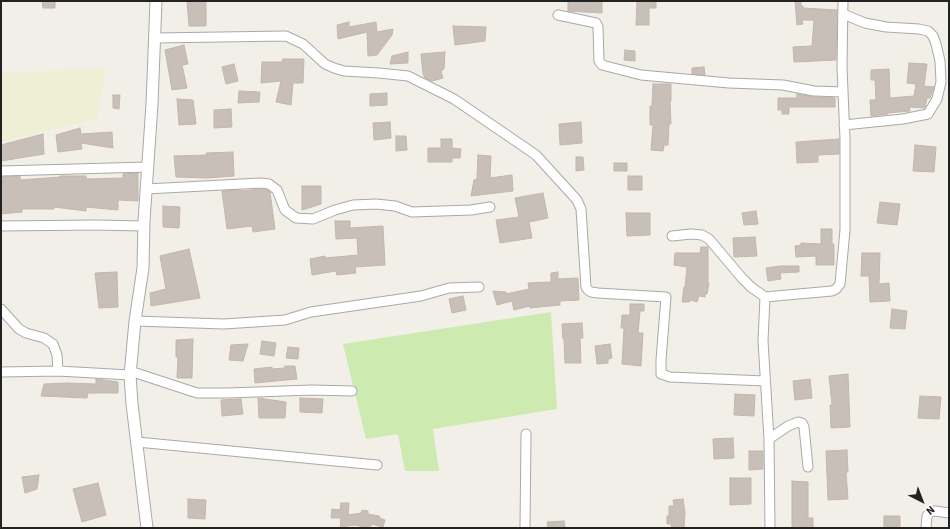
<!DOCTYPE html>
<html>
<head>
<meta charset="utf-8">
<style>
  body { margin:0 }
  #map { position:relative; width:950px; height:529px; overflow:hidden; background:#f2efe9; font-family:"Source Sans 3",sans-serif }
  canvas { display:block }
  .frame { position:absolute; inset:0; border:2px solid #222; pointer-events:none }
  .north { position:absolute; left:902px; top:481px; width:40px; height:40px; -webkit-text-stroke:3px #fff; paint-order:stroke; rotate:138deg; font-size:11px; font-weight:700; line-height:16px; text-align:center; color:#222 }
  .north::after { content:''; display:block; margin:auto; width:14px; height:18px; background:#222; clip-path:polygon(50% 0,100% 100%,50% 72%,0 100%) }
</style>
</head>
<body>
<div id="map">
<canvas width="950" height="529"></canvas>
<div class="frame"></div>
<div class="north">N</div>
</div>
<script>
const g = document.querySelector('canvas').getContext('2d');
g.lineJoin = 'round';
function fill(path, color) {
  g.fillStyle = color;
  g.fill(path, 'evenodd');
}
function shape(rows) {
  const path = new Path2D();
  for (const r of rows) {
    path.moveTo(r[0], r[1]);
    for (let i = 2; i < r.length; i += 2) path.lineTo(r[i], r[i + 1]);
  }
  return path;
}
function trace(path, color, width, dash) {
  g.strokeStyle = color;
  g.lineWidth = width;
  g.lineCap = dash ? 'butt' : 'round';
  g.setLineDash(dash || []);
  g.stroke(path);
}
const farmland = shape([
  [106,68,97,119,1,142,1,73]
]);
const grass = shape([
  [551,312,557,409,433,429,439,471,405,471,398,434,366,439,343,344]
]);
const building = shape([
  [42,1,55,1,55,8,43,8,42,1],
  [187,1,206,1,206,26,189,26,187,1],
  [568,1,602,1,602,13,568,11,568,1],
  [637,1,656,1,656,8,649,8,649,25,636,25,637,1],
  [795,1,801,1,801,6,803,6,803,8,837,10,836,60,794,62,793,47,812,46,814,20,802,20,803,24,797,25,795,1],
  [349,22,349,27,376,22,377,32,393,29,392,35,377,55,368,56,367,32,338,39,337,25,349,22],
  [453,26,486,27,485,41,455,45,453,26],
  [184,45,188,64,182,65,187,88,172,90,165,50,184,45],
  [625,50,635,51,635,61,624,60,625,50],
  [408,52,408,63,390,64,392,56,408,52],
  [445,52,444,69,441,71,443,78,432,81,425,78,423,74,421,54,445,52],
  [283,59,304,59,303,83,293,83,291,105,276,102,281,81,261,83,262,62,282,62,283,59],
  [909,63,927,64,924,86,934,87,930,98,927,98,925,108,909,107,910,111,888,113,888,114,871,116,870,100,876,100,875,80,871,80,871,70,889,69,890,98,914,96,916,84,907,83,909,63],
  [234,64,238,81,226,84,222,67,234,64],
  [704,67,705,75,692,74,692,68,704,67],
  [653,84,671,84,671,101,670,101,671,124,669,124,668,145,664,145,663,151,651,150,653,125,650,125,650,106,652,106,653,84],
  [239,91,260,92,259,102,238,103,239,91],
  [387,93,387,105,370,106,370,94,387,93],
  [797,94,814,97,835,98,835,107,789,107,789,114,782,114,782,110,778,110,778,98,797,98,797,94],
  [113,95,120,95,119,109,113,108,113,95],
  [177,99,193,100,196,124,179,125,177,99],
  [231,109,232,127,214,128,214,110,231,109],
  [390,122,391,138,374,140,373,123,390,122],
  [581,122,582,143,560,145,559,124,581,122],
  [80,128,81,134,112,132,113,148,81,143,82,149,58,152,56,135,80,128],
  [43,134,44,154,1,161,1,145,43,134],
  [396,136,406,136,407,150,396,151,396,136],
  [441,139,452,139,452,148,461,149,460,158,452,158,452,162,428,162,428,148,441,148,441,139],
  [839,139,839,154,818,155,818,162,797,163,796,142,839,139],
  [915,145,936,147,934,172,913,171,915,145],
  [233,152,234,176,208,178,176,177,174,156,207,155,206,153,233,152],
  [478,155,491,156,490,178,512,175,513,191,471,196,474,180,477,179,478,155],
  [576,157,583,157,584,170,576,171,576,157],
  [614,163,627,163,627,171,614,171,614,163],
  [138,173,138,201,118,200,118,210,86,207,86,211,54,207,54,209,22,209,22,212,1,214,1,177,20,176,20,180,60,177,60,176,86,176,86,179,123,178,123,174,138,173],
  [628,176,642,176,642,190,628,190,628,176],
  [302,186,321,186,321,204,302,210,302,186],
  [261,189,267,190,270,192,275,229,253,232,252,226,227,229,222,191,241,190,241,191,261,189],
  [543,193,548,218,529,222,532,238,500,243,496,220,519,217,515,198,543,193],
  [880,202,900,204,897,225,877,223,880,202],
  [163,206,180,207,179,228,163,227,163,206],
  [756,211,758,224,744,225,742,213,756,211],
  [626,213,650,213,650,235,627,236,626,213],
  [335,221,350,221,350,228,383,226,385,265,355,267,356,273,337,275,336,271,312,275,310,259,325,256,325,258,358,255,357,238,336,239,335,221],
  [821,229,832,229,832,244,834,244,834,265,816,265,816,256,796,257,795,246,801,245,801,243,821,244,821,229],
  [755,237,757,256,734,257,733,238,755,237],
  [701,247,708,247,708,283,709,283,707,294,705,294,705,297,699,296,697,302,691,300,689,302,682,302,684,287,685,287,687,267,674,265,675,253,700,253,701,247],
  [189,249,200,298,151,306,150,293,166,289,160,256,189,249],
  [862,253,880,253,879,284,889,283,890,301,870,302,869,276,861,276,862,253],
  [781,266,799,266,799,272,780,273,781,279,768,281,766,268,781,266],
  [117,272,118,307,99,308,95,273,117,272],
  [558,272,558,279,578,278,579,300,560,301,560,305,530,308,530,306,514,310,512,301,497,305,493,291,506,292,506,294,529,289,528,283,551,282,551,273,558,272],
  [463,296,466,310,452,313,449,299,463,296],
  [630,304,644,304,644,311,640,311,638,333,643,333,641,366,622,364,624,328,621,328,622,315,630,315,630,304],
  [892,309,907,311,905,329,890,328,892,309],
  [582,323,583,338,580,338,581,363,565,363,564,339,563,339,562,324,582,323],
  [193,339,192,378,177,378,178,357,176,357,176,340,193,339],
  [262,341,276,343,274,356,260,354,262,341],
  [248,344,243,361,229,360,231,345,248,344],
  [610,344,612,358,608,359,608,363,597,364,595,346,610,344],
  [288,347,299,348,298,359,286,358,288,347],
  [285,366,295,366,297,379,255,383,254,369,272,367,272,369,285,368,285,366],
  [848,374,850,427,831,428,830,405,832,405,829,376,848,374],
  [96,379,118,382,118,393,88,393,87,398,41,396,44,384,67,383,96,384,96,379],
  [810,379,812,398,795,400,793,381,810,379],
  [735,394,755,395,754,416,734,415,735,394],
  [920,396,941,397,939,419,918,418,920,396],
  [258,398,286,402,285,418,259,418,258,398],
  [300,398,323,399,322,413,300,412,300,398],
  [241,399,243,414,222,416,221,400,241,399],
  [733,438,734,458,714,459,713,439,733,438],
  [847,450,848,472,846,472,848,499,828,500,826,451,847,450],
  [749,451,763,451,763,469,749,470,749,451],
  [39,475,37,489,25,493,22,477,39,475],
  [730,478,751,478,751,504,730,505,730,478],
  [792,481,808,482,808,518,813,518,813,528,792,528,792,481],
  [98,483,106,515,82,522,73,489,98,483],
  [188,499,206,500,205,519,188,518,188,499],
  [683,499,685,512,684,528,672,528,671,524,667,524,667,516,669,516,669,506,674,506,673,500,683,499],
  [341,503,349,503,348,515,361,513,362,510,368,511,368,514,379,516,380,518,385,520,383,527,372,524,371,526,368,526,368,528,355,525,347,526,346,528,340,528,341,518,331,518,332,509,340,510,341,503],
  [884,516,900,516,900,528,884,528,884,516],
  [564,521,565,528,548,528,547,522,564,521]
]);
const minor = shape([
  [843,14,865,23,886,27,919,29,928,31,933,36,936,44,940,61,941,82,937,99,928,114,903,119,844,125],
  [558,15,596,23,598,27,599,61,602,65,641,75,729,83,783,85,814,91,843,92],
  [155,38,286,36,303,44,325,64,334,68,344,71,379,73,408,76,454,99,536,155,577,200,581,209,586,287,588,290,591,292,598,293,666,297,661,360,661,374,670,377,765,381],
  [1,171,148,167],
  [146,189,261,183,269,184,277,190,285,210,296,218,313,219,335,210,353,205,376,204,395,206,412,212,471,210,490,207],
  [1,226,96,225,144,226],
  [672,236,691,234,702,235,709,239,742,278,751,287,765,297,832,291,836,289,840,284,845,230,845,139,842,67,843,1],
  [765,297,763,341,769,439,770,528],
  [1,309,19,329,26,333,44,338,53,344,57,355,58,371,130,375],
  [135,321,224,324,285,320,311,312,421,296,449,288,479,287],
  [130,371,197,393,228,393,312,390,352,391],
  [1,372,58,371],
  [769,439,788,426,798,422,802,423,804,427,808,467],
  [137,442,377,465],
  [525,528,526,434],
  [926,528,927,516,930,512,935,511,949,513]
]);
const tertiary = shape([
  [147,528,132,404,130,375,135,321,143,268,144,221,152,104,156,1]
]);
fill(farmland, '#eef0d5');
fill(grass, '#cdebb0');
fill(building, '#c7bfb8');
trace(building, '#c4b6ab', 1);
trace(minor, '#a9a9a9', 11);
trace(tertiary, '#a9a9a9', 13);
trace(minor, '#fff', 9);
trace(tertiary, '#fff', 11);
</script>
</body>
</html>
